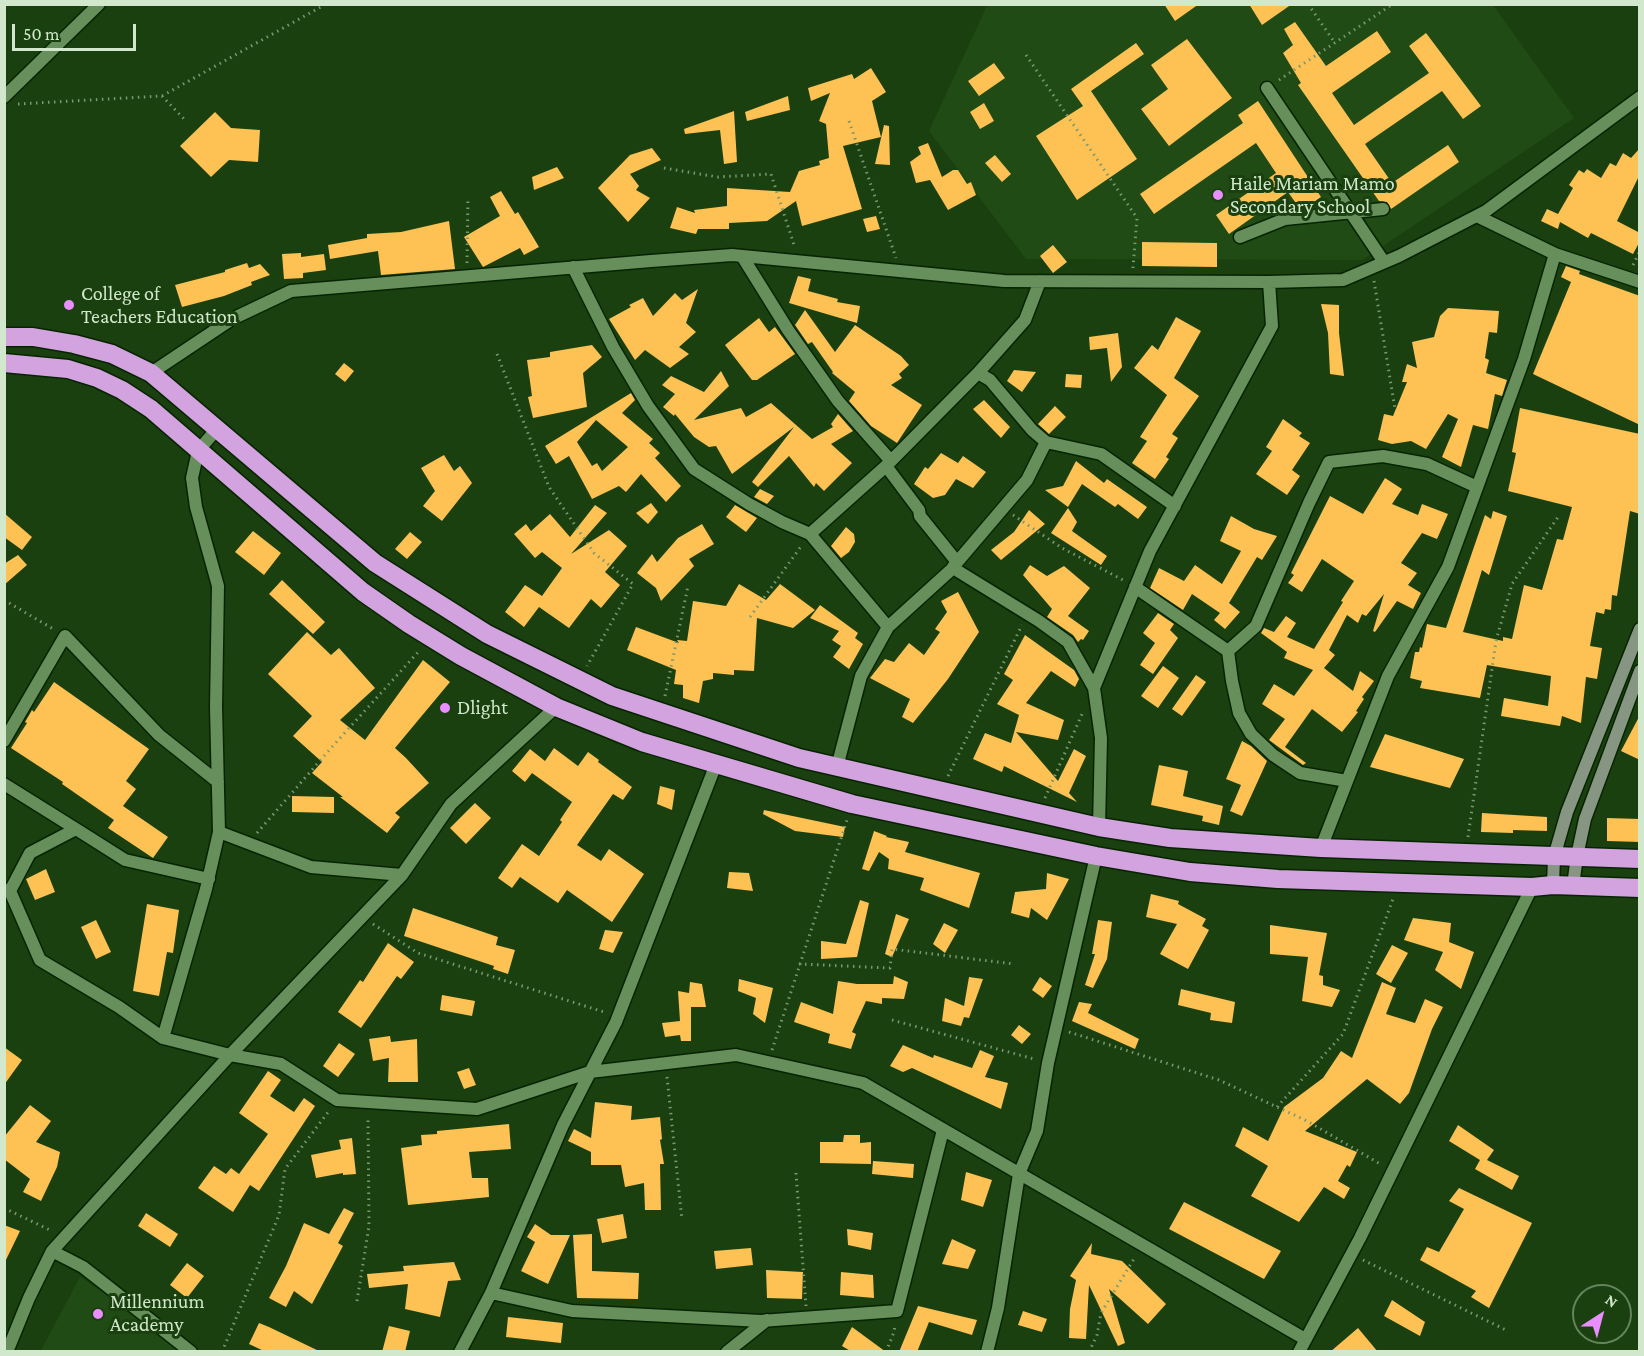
<!DOCTYPE html>
<html>
<head>
<meta charset="utf-8">
<style>
  body { margin:0 }
  #map { position:relative; width:1644px; height:1356px; overflow:hidden; background:#1a400f; font-family:"Crimson Pro",serif }
  canvas { display:block }
  .frame { position:absolute; inset:0; border:6px solid #d2e8cc; pointer-events:none }
  .north { position:absolute; left:1572px; top:1284px; width:60px; height:60px; box-sizing:border-box; background:#1a400f; border:2px solid #64835b; border-radius:50%; rotate:36deg; font-size:16px; font-weight:700; line-height:24px; text-align:center; color:#d2e8cc }
  .north::after { content:''; display:block; margin:auto; width:21px; height:27px; background:#e98efe; clip-path:polygon(50% 0,100% 100%,50% 72%,0 100%) }
  .scale { position:absolute; left:12px; top:24px; width:124px; height:27px; box-sizing:border-box; border:3px solid #d2e8cc; border-top:0; padding-left:8px; font-size:18px; line-height:21px; white-space:nowrap; color:#d2e8cc; -webkit-text-stroke:4px #1a400f; paint-order:stroke }
</style>
</head>
<body>
<div id="map">
<canvas width="1644" height="1356"></canvas>
<div class="frame"></div>
<div class="north">N</div>
<div class="scale">50 m</div>
</div>
<script>
const g = document.querySelector('canvas').getContext('2d');
g.lineJoin = 'round';
function fill(path, color) {
  g.fillStyle = color;
  g.fill(path, 'evenodd');
}
function shape(rows) {
  const path = new Path2D();
  for (const r of rows) {
    path.moveTo(r[0], r[1]);
    for (let i = 2; i < r.length; i += 2) path.lineTo(r[i], r[i + 1]);
  }
  return path;
}
function trace(path, color, width, dash) {
  g.strokeStyle = color;
  g.lineWidth = width;
  g.lineCap = dash ? 'butt' : 'round';
  g.setLineDash(dash || []);
  g.stroke(path);
}
function write(font, color, halo, rows, align = 'center') {
  g.font = font + ' "Crimson Pro",serif';
  g.lineWidth = 6;
  g.setLineDash([]);
  g.textBaseline = 'middle';
  g.strokeStyle = halo;
  g.fillStyle = color;
  for (const [text, x, y, turn = 0] of rows) {
    g.save();
    g.translate(x, y);
    g.rotate((+turn || 0) * Math.PI / 180);
    g.textAlign = isNaN(turn) ? turn : align;
    if (halo) g.strokeText(text, 0, 0);
    g.fillText(text, 0, 0);
    g.restore();
  }
}
const built = shape([
  [993,4,1493,5,1574,118,1362,260,1026,259,929,131,986,8],
  [80,1277,193,1351,40,1352]
]);
const building = shape([
  [1164,4,1199,4,1175,21],
  [1249,4,1292,4,1262,25],
  [1295,22,1326,66,1377,31,1391,52,1332,93,1354,125,1429,73,1409,46,1426,33,1481,106,1463,119,1442,91,1365,144,1392,183,1448,145,1459,162,1391,209,1387,202,1379,201,1298,85,1301,83,1283,53,1293,45,1284,29],
  [1187,39,1232,98,1169,146,1141,109,1168,89,1151,65],
  [1136,43,1144,54,1091,91,1137,159,1077,200,1036,136,1083,106,1071,89],
  [994,63,1005,78,979,96,968,81],
  [871,68,886,92,872,101,881,137,843,146,862,209,802,226,796,201,767,221,729,223,729,229,698,229,696,234,670,228,677,207,695,213,694,210,727,206,727,188,790,192,799,171,820,165,819,161,829,158,826,124,819,121,830,93,811,101,808,88,852,74,854,79],
  [788,96,790,110,747,121,745,112],
  [1258,101,1321,197,1304,209,1300,209,1288,192,1229,234,1216,215,1276,173,1256,143,1154,214,1140,194,1243,123,1238,115],
  [984,103,994,121,980,129,970,112],
  [734,111,737,162,724,164,720,130,685,134,684,129],
  [215,112,231,128,260,130,258,162,229,160,211,177,180,146],
  [884,125,889,126,890,165,875,164],
  [928,143,942,177,953,170,958,170,967,184,971,182,976,195,948,210,930,180,916,183,910,162,921,154,918,147],
  [652,148,661,160,630,174,639,186,636,190,650,198,628,222,598,188,630,155],
  [1640,148,1640,174,1617,221,1640,233,1640,241,1633,254,1591,233,1588,238,1560,222,1558,229,1541,221,1547,209,1558,214,1573,188,1569,185,1579,170,1584,173,1587,169,1601,178,1610,163,1616,166,1623,153,1631,158],
  [995,155,1011,174,1002,182,985,163],
  [557,167,564,178,534,190,532,177],
  [501,191,515,214,518,212,539,247,524,255,520,248,483,267,464,237,500,216,490,197],
  [876,216,880,229,867,232,863,219],
  [449,221,455,269,381,275,378,251,330,259,328,245,367,238,367,234,401,232],
  [1142,242,1217,243,1217,267,1142,266],
  [1053,245,1067,262,1053,273,1040,256],
  [301,253,301,257,324,254,326,270,303,273,303,278,284,279,282,254],
  [247,263,249,268,260,264,270,275,251,282,252,285,224,296,182,307,175,285,225,272,225,270],
  [1566,266,1580,271,1579,274,1640,296,1640,425,1533,374,1571,282,1561,277],
  [798,276,811,279,808,291,838,299,837,302,860,306,857,323,789,303],
  [698,289,686,323,696,332,679,347,689,354,670,368,645,350,635,360,609,319,631,307,629,305,643,298,653,316,675,293,682,300],
  [1321,304,1339,305,1339,333,1344,376,1330,374,1328,333],
  [1448,308,1499,311,1497,333,1489,332,1485,358,1489,360,1486,373,1507,380,1502,396,1495,394,1488,429,1473,425,1461,467,1442,457,1458,419,1448,414,1426,449,1411,441,1392,444,1378,440,1384,414,1393,416,1407,382,1402,382,1407,364,1417,368,1412,342,1434,337,1440,316],
  [805,310,835,352,855,325,901,356,909,365,899,374,902,378,891,385,922,405,897,443,871,426,849,401,855,392,832,373,833,372,812,342,808,344,795,325],
  [1176,317,1201,331,1174,378,1199,396,1172,434,1178,438,1166,457,1169,459,1155,479,1132,463,1147,441,1140,437,1167,395,1134,368,1152,345,1158,350],
  [759,318,769,332,775,327,795,354,757,380,752,380,725,345],
  [1118,333,1122,367,1111,382,1107,348,1090,350,1089,337],
  [592,345,602,357,583,373,587,407,533,418,528,397,532,396,527,360,550,357,550,352],
  [344,363,354,371,345,382,335,374],
  [1014,370,1036,372,1022,392,1007,381],
  [721,371,729,386,694,420,741,408,746,417,771,403,812,439,833,427,831,424,838,414,853,431,831,444,852,463,824,491,816,483,814,487,789,456,758,487,752,482,794,427,732,474,716,446,709,447,694,437,675,414,674,416,663,407,675,394,662,385,671,376,704,392],
  [1066,374,1082,375,1081,388,1065,387],
  [631,393,635,400,622,413,653,439,649,443,660,453,655,458,681,486,666,502,641,474,626,492,619,486,592,499,569,456,556,464,545,446],
  [596,420,628,447,602,471,597,463,592,466,577,442],
  [984,400,1010,427,1001,438,973,409],
  [1055,406,1066,417,1049,434,1038,424],
  [1520,408,1640,434,1640,514,1630,511,1617,596,1612,595,1611,610,1605,609,1604,614,1596,612,1590,646,1602,648,1597,679,1586,677,1581,723,1562,716,1560,726,1501,716,1504,698,1548,706,1551,676,1487,665,1480,698,1420,688,1422,681,1410,678,1415,652,1419,652,1420,647,1422,648,1427,624,1446,628,1485,515,1491,519,1493,511,1507,516,1489,575,1482,570,1463,632,1503,641,1503,637,1512,639,1524,585,1542,590,1557,539,1563,540,1572,507,1508,491,1516,453,1512,452],
  [1283,419,1302,433,1299,436,1310,443,1292,470,1300,476,1287,495,1256,474,1272,451,1266,447],
  [941,453,958,463,963,456,986,472,973,488,956,479,945,495,933,498,914,484,925,467,928,469],
  [444,455,454,471,460,466,472,483,442,521,423,506,435,491,421,468],
  [1076,461,1104,483,1107,479,1147,507,1138,519,1118,504,1115,507,1082,484,1068,507,1045,490,1063,486],
  [1385,478,1402,489,1392,504,1418,515,1422,504,1448,514,1437,539,1422,533,1401,563,1417,573,1408,585,1421,593,1413,609,1397,601,1375,632,1373,631,1384,594,1366,616,1362,614,1358,623,1347,615,1329,650,1335,655,1324,668,1353,691,1360,671,1374,681,1362,697,1364,699,1356,711,1358,712,1342,732,1312,709,1285,747,1306,763,1303,765,1269,740,1285,719,1262,704,1274,684,1294,696,1313,670,1284,658,1287,652,1261,633,1264,628,1274,632,1286,616,1296,623,1287,637,1314,649,1343,602,1341,601,1354,581,1322,559,1302,592,1288,583,1294,575,1291,573,1330,496,1363,514],
  [760,489,774,496,767,504,754,497],
  [651,503,658,512,648,524,636,513],
  [595,505,607,513,571,554,609,530,627,546,605,572,620,585,601,608,591,599,569,628,539,607,524,627,505,612,525,585,542,596,562,568,542,552,535,558,514,534,526,524,531,531,550,514,570,537],
  [735,505,757,518,746,532,726,517],
  [1068,508,1077,522,1072,531,1107,556,1101,565,1051,533],
  [1029,510,1045,524,1001,560,991,550,1014,532],
  [4,513,32,537,22,550,4,537],
  [1231,516,1254,529,1277,536,1262,560,1257,557,1229,603,1240,612,1225,629,1214,620,1220,613,1192,594,1183,610,1150,588,1159,568,1184,581,1195,565,1222,584,1241,551,1220,541],
  [702,524,714,544,689,559,694,566,661,601,656,588,637,573,652,554,657,562,678,538],
  [846,527,854,534,855,542,849,552,841,558,831,546],
  [253,531,281,553,264,575,235,552],
  [410,532,422,542,407,559,395,549],
  [18,555,27,565,4,585,4,564],
  [1030,565,1047,576,1064,566,1090,588,1068,616,1089,631,1083,640,1081,639,1078,642,1073,635,1047,617,1052,609,1023,575],
  [282,580,325,622,313,634,269,594],
  [739,584,766,600,780,584,815,610,793,628,757,618,754,671,734,670,734,675,713,673,713,679,703,681,699,703,683,698,683,685,674,684,676,670,627,650,636,627,679,643,677,640,687,641,693,601,726,606],
  [958,592,979,632,948,679,913,723,902,717,910,699,870,678,885,659,894,662,909,643,924,655,940,632,935,629,947,612,941,601],
  [820,605,858,633,855,638,863,644,849,669,833,657,841,646,832,640,839,631,810,618],
  [1158,613,1174,624,1170,630,1178,638,1153,674,1140,665,1155,643,1143,633],
  [307,632,331,655,339,648,375,688,340,720,365,740,423,660,450,682,395,748,406,758,429,783,395,813,400,817,387,833,340,797,343,797,312,773,322,762,293,736,312,716,268,674],
  [1025,635,1074,670,1079,679,1075,687,1051,671,1026,703,1064,720,1058,740,1016,732,1058,781,1074,749,1086,756,1069,793,1077,802,1004,766,1002,772,973,759,985,733,1011,743,1019,715,997,704,1013,680,1004,674],
  [1163,666,1179,678,1158,708,1141,696],
  [1196,675,1206,682,1182,716,1172,709],
  [54,682,149,749,126,781,136,789,123,806,168,837,153,858,108,828,114,820,62,784,63,782,11,748,27,723,25,722,28,717,32,710,34,712],
  [1640,715,1640,760,1621,751],
  [1385,734,1464,759,1450,788,1370,767],
  [1242,741,1251,746,1267,761,1242,816,1230,811,1241,785,1226,779],
  [554,748,578,766,588,752,599,760,598,762,632,787,623,800,613,794,577,845,601,861,609,849,644,874,612,922,567,890,558,903,520,877,512,888,498,878,522,844,539,856,562,822,560,820,572,802,532,773,525,782,512,771,530,749,545,761],
  [1159,765,1188,771,1183,796,1223,806,1219,825,1202,821,1203,816,1151,805],
  [660,786,675,790,672,810,657,804],
  [292,796,334,797,334,813,292,812],
  [475,803,491,818,466,844,450,828],
  [764,810,845,827,843,837,795,831,763,814],
  [1482,813,1547,817,1547,831,1513,830,1513,833,1481,832],
  [1607,818,1640,819,1640,842,1607,841],
  [874,831,887,836,886,837,909,842,905,852,980,873,969,908,920,890,924,878,888,869,889,859,879,852,869,871,862,869],
  [46,869,55,892,35,900,26,879],
  [729,872,749,873,753,891,727,888],
  [1047,873,1069,879,1047,920,1031,908,1029,918,1011,913,1015,892,1046,889],
  [1151,894,1179,901,1178,904,1206,919,1202,926,1209,930,1188,969,1160,954,1177,924,1146,917],
  [860,900,869,903,857,957,821,959,821,941,846,944],
  [147,904,179,910,173,953,167,952,159,996,133,991],
  [413,908,498,937,496,945,515,950,508,974,493,969,494,966,404,936],
  [896,914,909,919,892,957,885,954],
  [1413,918,1451,923,1449,942,1474,952,1461,989,1435,970,1443,952,1404,940],
  [96,920,111,952,96,959,81,927],
  [1098,920,1112,922,1107,959,1093,988,1085,985,1095,954,1092,954],
  [944,923,958,930,945,953,933,944],
  [1270,925,1327,933,1319,975,1323,976,1323,985,1340,990,1332,1007,1302,1001,1308,957,1270,954],
  [605,930,623,932,613,953,599,949],
  [388,943,414,962,401,979,397,976,361,1028,338,1012,360,980,363,982],
  [1392,945,1408,953,1391,983,1376,974],
  [894,976,908,982,904,999,882,998,882,1004,866,1001,852,1032,856,1034,851,1049,828,1043,830,1034,794,1022,801,1002,833,1014,838,981,857,984,893,984],
  [969,977,983,979,969,1018,964,1017,961,1026,942,1021,945,998,964,1006],
  [1040,977,1052,986,1043,998,1032,990],
  [739,979,773,988,765,1023,753,1014,756,998,738,991],
  [690,982,702,984,706,1007,691,1007,691,1041,681,1041,680,1035,665,1037,662,1023,680,1021,678,991,689,993],
  [1382,982,1396,988,1386,1014,1415,1023,1425,999,1443,1007,1432,1029,1409,1093,1400,1104,1367,1079,1305,1131,1357,1152,1350,1167,1347,1165,1338,1181,1350,1188,1344,1199,1324,1187,1299,1222,1251,1196,1268,1166,1235,1146,1243,1127,1268,1141,1284,1107,1323,1078,1341,1051,1352,1058],
  [1181,989,1235,1002,1232,1023,1210,1020,1211,1013,1178,1005],
  [442,995,475,1001,472,1016,440,1010],
  [1079,1002,1092,1004,1088,1013,1139,1039,1135,1049,1072,1021],
  [1019,1025,1031,1034,1022,1044,1011,1035],
  [390,1036,391,1042,417,1039,418,1082,388,1082,389,1058,373,1061,369,1039],
  [339,1043,355,1054,338,1077,323,1066],
  [903,1045,933,1058,934,1055,972,1068,980,1050,994,1056,985,1077,1008,1083,1001,1109,912,1068,903,1072,890,1066],
  [4,1047,22,1060,4,1085],
  [469,1068,476,1085,464,1089,457,1072],
  [268,1071,281,1080,270,1096,294,1112,304,1098,315,1106,259,1191,250,1185,233,1212,198,1188,214,1166,226,1174,231,1168,239,1174,268,1134,239,1113],
  [595,1102,632,1106,631,1120,660,1117,662,1139,660,1140,664,1164,660,1164,661,1210,645,1210,644,1183,625,1187,621,1165,591,1165,591,1152,568,1141,574,1129,591,1138],
  [30,1105,51,1121,36,1142,60,1152,57,1167,41,1201,23,1192,30,1179,4,1159,4,1137],
  [509,1124,511,1149,469,1152,472,1178,488,1178,489,1197,408,1205,401,1148,422,1145,421,1135,437,1134,437,1131],
  [1458,1125,1494,1150,1487,1160,1519,1176,1512,1190,1475,1169,1480,1160,1449,1141],
  [844,1135,860,1135,860,1143,871,1142,871,1164,820,1163,820,1142,843,1142],
  [352,1138,356,1174,343,1175,343,1173,316,1178,311,1155,341,1149,339,1140],
  [873,1161,914,1164,913,1178,872,1174],
  [966,1172,992,1180,983,1207,961,1200],
  [1459,1188,1532,1223,1489,1308,1471,1297,1476,1291,1420,1260,1427,1247,1439,1252,1464,1209,1449,1201],
  [1184,1202,1281,1251,1264,1279,1169,1229],
  [344,1208,354,1213,338,1243,343,1246,312,1304,294,1291,286,1307,269,1298,286,1266,304,1223,329,1234],
  [146,1213,178,1234,170,1247,138,1226],
  [623,1214,627,1238,602,1243,597,1219],
  [535,1224,551,1235,570,1235,548,1284,521,1271,535,1242,527,1237],
  [4,1225,20,1231,4,1264],
  [847,1229,873,1233,871,1250,848,1245],
  [592,1234,592,1271,639,1273,638,1299,577,1298,573,1235],
  [952,1239,976,1250,968,1269,942,1264],
  [1092,1243,1091,1254,1122,1261,1166,1304,1148,1324,1109,1289,1125,1343,1118,1346,1089,1285,1086,1339,1069,1338,1070,1309,1076,1280,1070,1276],
  [751,1248,753,1265,716,1269,714,1251],
  [454,1262,461,1280,448,1281,440,1317,405,1309,408,1284,369,1288,367,1274,404,1271,403,1266],
  [187,1263,204,1276,187,1298,170,1285],
  [766,1270,803,1272,802,1299,767,1298],
  [841,1272,873,1275,874,1298,840,1295],
  [1392,1300,1425,1322,1420,1336,1384,1316],
  [918,1306,977,1320,972,1335,929,1322,917,1352,899,1352],
  [1023,1311,1047,1319,1042,1332,1018,1325],
  [508,1317,563,1323,561,1343,506,1337],
  [259,1323,269,1327,321,1352,266,1352,249,1344],
  [389,1326,410,1331,405,1352,382,1352],
  [852,1327,886,1352,852,1352,842,1346],
  [1358,1328,1378,1352,1330,1352]
]);
const path = shape([
  [1308,4,1335,43],
  [1026,55,1137,218,1133,268],
  [1279,80,1393,4],
  [162,96,326,4],
  [18,104,162,96,185,120],
  [849,121,896,258],
  [664,168,718,177,771,174,795,248],
  [467,263,468,198],
  [1633,265,1640,251],
  [1374,281,1395,409],
  [497,354,549,487,594,553,633,584,587,666],
  [1013,515,1062,548,1123,580],
  [4,600,55,630],
  [750,617,802,545],
  [665,696,688,586],
  [948,776,1022,625],
  [1045,798,1082,714],
  [257,833,331,748,420,650],
  [1468,837,1496,641,1512,584,1558,517],
  [373,924,418,953,604,1012],
  [799,964,890,968,892,949,1014,964],
  [892,1020,1034,1059],
  [1069,1032,1219,1080,1307,1121,1382,1165],
  [772,1050,847,820],
  [667,1077,682,1220],
  [1277,1107,1343,1034,1393,899],
  [796,1173,806,1306],
  [4,1208,52,1231],
  [1363,1260,1506,1330],
  [357,1301,369,1226,368,1116],
  [222,1352,279,1215,285,1169,329,1111],
  [886,1352,894,1332,895,1325],
  [1089,1352,1097,1335,1101,1313,1135,1257]
]);
const street = shape([
  [1267,88,1384,262],
  [4,97,99,4],
  [1240,237,1285,219,1383,209],
  [1555,254,1640,282],
  [742,256,788,330,838,401,891,461],
  [573,267,613,347,648,406,694,469,749,504,782,522,810,534],
  [151,373,232,319,291,291,651,261,732,255,1004,281,1269,282,1343,280,1399,256,1486,211,1640,97],
  [978,373,990,380,1032,430,1046,442],
  [887,465,978,373,1025,320,1040,281],
  [953,567,1027,480,1046,442,1101,454,1175,506],
  [1135,587,1228,651,1232,681,1239,713,1251,734,1273,755,1300,773,1347,781],
  [888,627,810,534,886,466,919,510,920,516,957,562],
  [1228,651,1256,626,1309,503,1329,462,1383,456,1427,464,1477,487],
  [4,741,65,636,159,735,218,782],
  [837,767,861,676,888,627,953,568,1039,621,1068,642,1094,688],
  [4,784,76,829],
  [1099,827,1101,738,1094,688,1150,551,1272,326,1269,282],
  [219,832,311,867,402,875],
  [1321,848,1388,676,1448,567,1524,359,1555,254,1477,216],
  [4,890,10,891,40,960,119,1007,163,1038,230,1055,281,1064,337,1100,477,1109,590,1072,736,1055,863,1083,1305,1339],
  [10,891,30,853,76,829,125,860,209,879],
  [163,1038,206,889,219,832,216,707,218,586,196,507,192,478,198,451,216,430],
  [52,1251,230,1055,402,875,451,804,556,707],
  [491,1293,572,1311,761,1321,897,1311,943,1130],
  [7,1352,29,1298,52,1251,83,1267,191,1352],
  [460,1352,491,1293,563,1125,616,1022,716,764],
  [727,1352,767,1320],
  [987,1352,998,1308,1019,1174,1037,1131,1048,1063,1096,856],
  [1299,1352,1360,1238,1532,887]
]);
const secondary = shape([
  [1553,885,1554,857,1567,812,1640,629],
  [1573,886,1577,856,1585,819,1640,671]
]);
const highway = shape([
  [4,337,33,337,74,344,112,354,151,373,375,563,487,634,612,696,799,758,1099,827,1170,838,1321,848,1640,859],
  [4,363,68,369,97,378,122,390,151,409,363,592,409,624,461,656,556,707,642,742,852,804,1096,856,1190,872,1278,879,1532,887,1553,885,1640,888]
]);
const markers = [
  [1218,195,6,"#e98efe"],
  [69,305,6,"#e98efe"],
  [445,708,6,"#e98efe"],
  [98,1314,6,"#e98efe"]
];
const poiNames = [
  ["Haile Mariam Mamo",1230,184],
  ["Secondary School",1230,207],
  ["College of",81,294],
  ["Teachers Education",81,317],
  ["Dlight",457,708],
  ["Millennium",110,1302],
  ["Academy",110,1325]
];
fill(built, '#204b14');
fill(building, '#fdc154');
trace(street, '#072402', 15);
trace(secondary, '#072402', 15);
trace(highway, '#072402', 21);
trace(path, '#7a9872', 3, [1.5, 4.5]);
trace(street, '#668f5c', 12);
trace(secondary, '#879583', 12);
trace(highway, '#d3a3df', 18);
for (const [x, y, r, color] of markers) {
  const dot = new Path2D();
  dot.arc(x, y, r, 0, 2 * Math.PI);
  g.fillStyle = color;
  g.fill(dot);
  trace(dot, '#1a400f', 2);
}
write('20px', '#d2e8cc', '#1a400f', poiNames, 'left');
</script>
</body>
</html>
